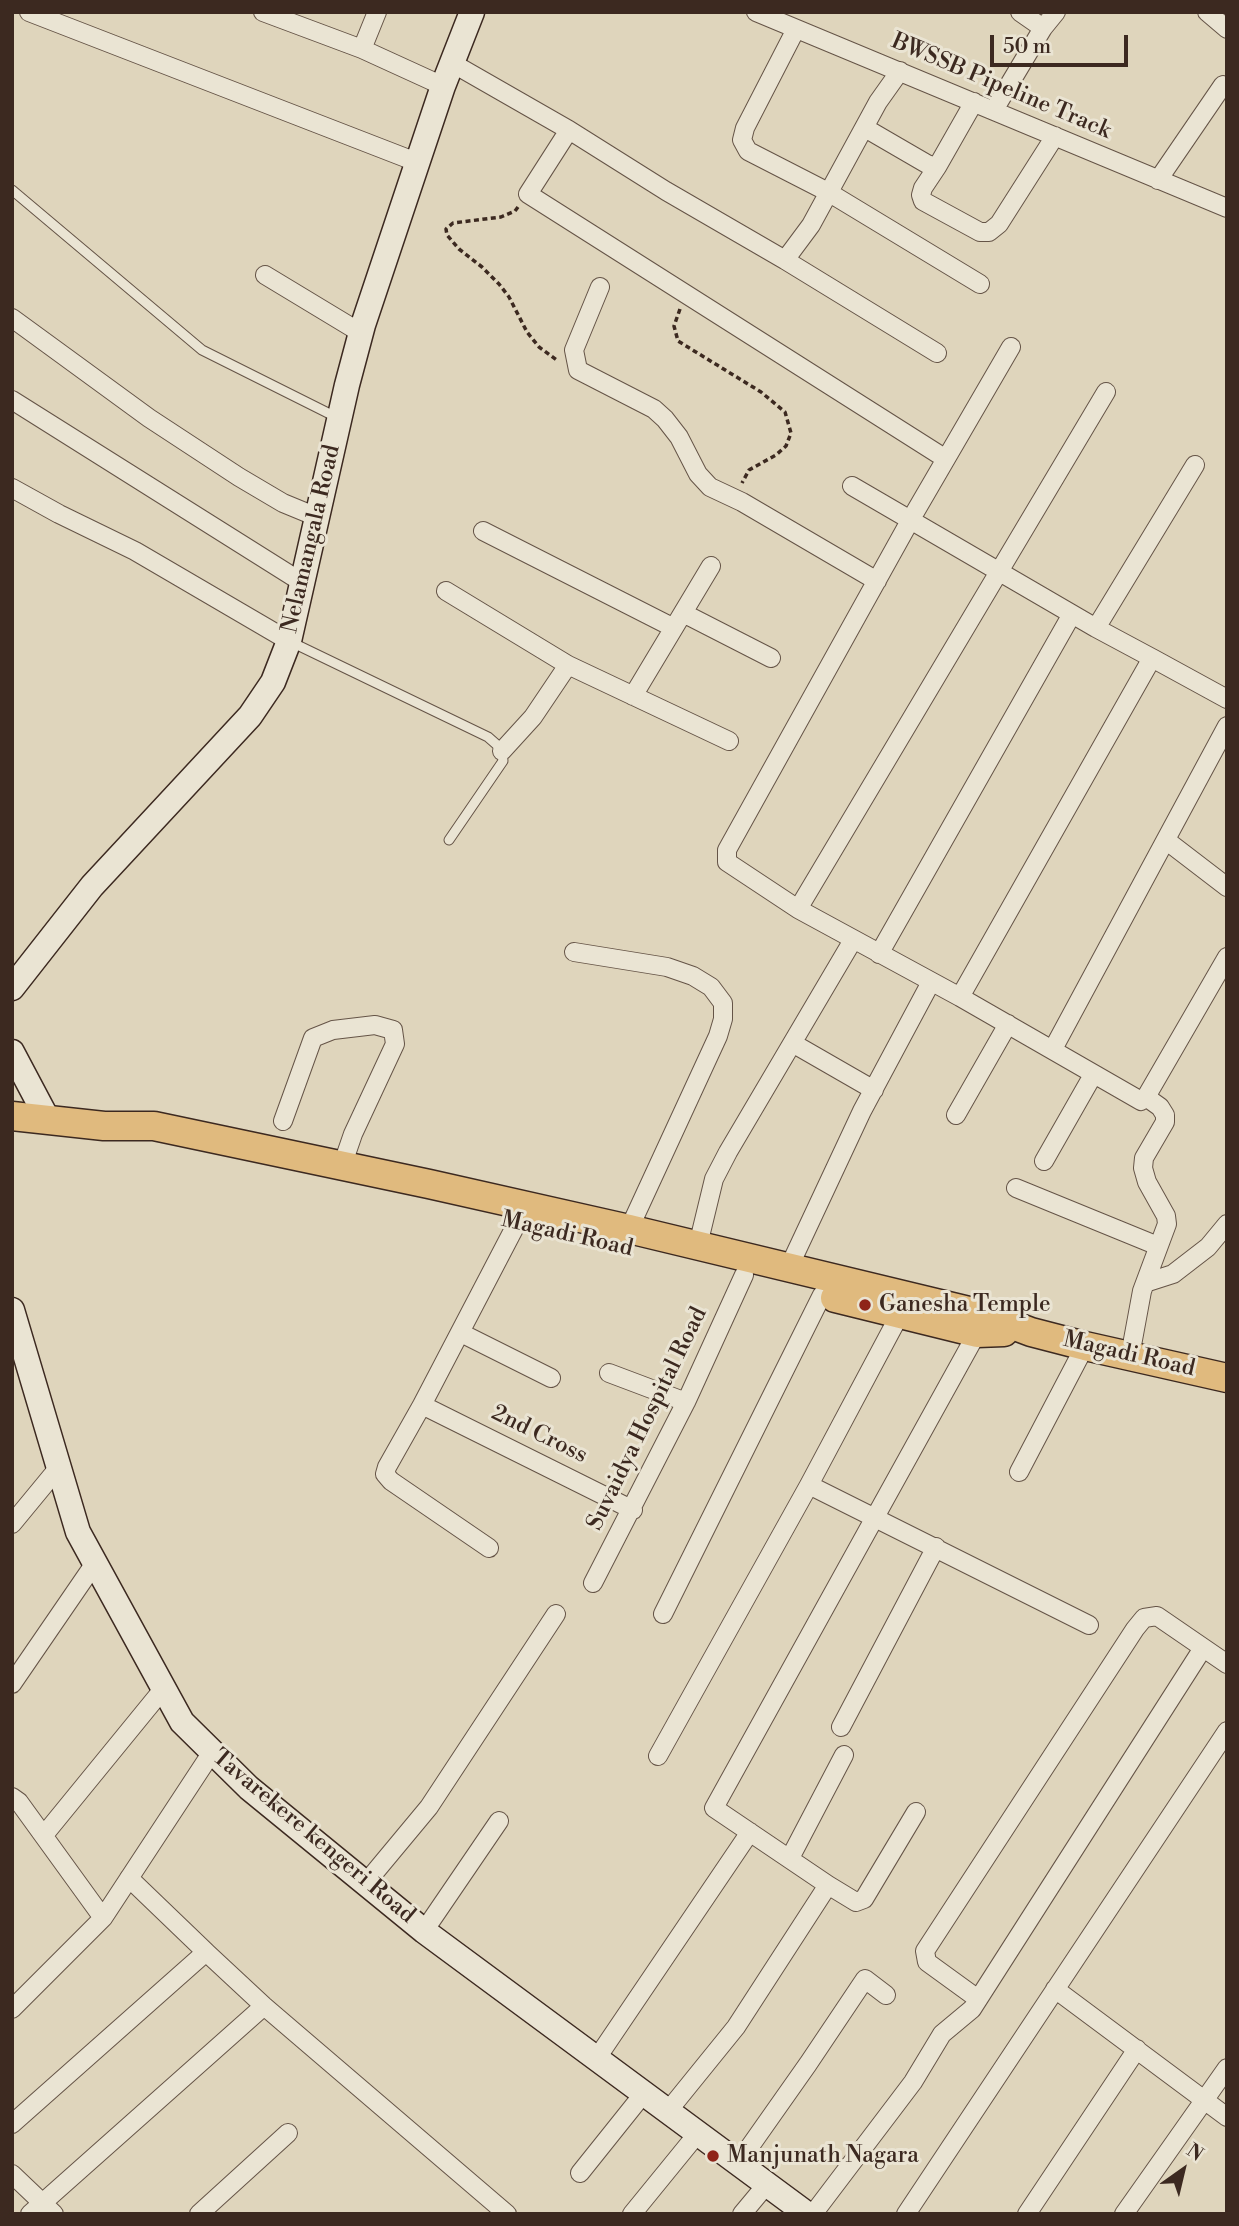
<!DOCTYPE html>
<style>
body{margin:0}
#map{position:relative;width:1239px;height:2226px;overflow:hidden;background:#dfd5bc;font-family:"Libre Bodoni",serif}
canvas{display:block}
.frame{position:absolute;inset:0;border:14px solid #3c2920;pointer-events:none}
.north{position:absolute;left:1148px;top:2135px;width:70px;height:70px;-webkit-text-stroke:5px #eae4d3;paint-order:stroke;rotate:34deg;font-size:19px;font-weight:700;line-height:28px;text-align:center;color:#3c2920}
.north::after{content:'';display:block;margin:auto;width:24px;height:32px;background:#3c2920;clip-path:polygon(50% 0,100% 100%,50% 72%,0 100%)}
.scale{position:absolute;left:990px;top:35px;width:138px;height:32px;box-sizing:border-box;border:4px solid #3c2920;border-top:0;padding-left:9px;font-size:21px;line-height:24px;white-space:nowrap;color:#3c2920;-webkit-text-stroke:5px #eae4d3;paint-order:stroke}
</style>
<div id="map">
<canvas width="1239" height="2226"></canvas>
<div class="frame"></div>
<div class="north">N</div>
<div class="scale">50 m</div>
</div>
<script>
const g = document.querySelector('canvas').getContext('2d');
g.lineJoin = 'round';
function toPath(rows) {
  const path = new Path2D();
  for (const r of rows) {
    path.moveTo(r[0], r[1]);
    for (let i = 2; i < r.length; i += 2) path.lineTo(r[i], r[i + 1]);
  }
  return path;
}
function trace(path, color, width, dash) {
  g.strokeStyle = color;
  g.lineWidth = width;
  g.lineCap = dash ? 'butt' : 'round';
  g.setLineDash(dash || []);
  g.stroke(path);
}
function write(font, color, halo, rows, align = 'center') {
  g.font = font + ' "Libre Bodoni",serif';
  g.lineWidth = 6;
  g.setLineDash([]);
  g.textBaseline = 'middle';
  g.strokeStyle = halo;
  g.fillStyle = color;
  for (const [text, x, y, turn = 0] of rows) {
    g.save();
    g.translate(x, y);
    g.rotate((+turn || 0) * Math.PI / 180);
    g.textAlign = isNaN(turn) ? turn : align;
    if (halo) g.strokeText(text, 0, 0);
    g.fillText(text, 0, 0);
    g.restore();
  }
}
const service = toPath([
 [12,190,202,350,338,418],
 [291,642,488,737,496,744,502,751,503,761,449,840]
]);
const minor = toPath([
 [29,12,419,163],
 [263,12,362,49,443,86],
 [756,12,1227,208],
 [1020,12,1043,28],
 [1207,12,1227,29],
 [796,29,745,128,742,140,748,151,828,192,980,284],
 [362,49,377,12],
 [452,63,569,130,666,191,785,260,811,225,878,102,900,71],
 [994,110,1043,28,1056,12],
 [865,128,927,164,937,167,974,102],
 [569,130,528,194,946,459],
 [937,167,923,188,921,195,923,201,980,232,989,232,999,224,1055,136],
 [1158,180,1223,85],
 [785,260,937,353],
 [265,275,361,333],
 [600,287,574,350,578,370,654,409,665,419,679,437,698,474,710,487,742,502,877,581],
 [12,318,149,418,239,477,283,503,317,517],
 [1011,347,911,519,727,850,727,862,798,909,960,997,1141,1101,1146,1097,1227,957],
 [12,400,303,583],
 [852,486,1096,628,1152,658,960,997],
 [12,488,59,514,135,551,289,641],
 [483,531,674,628],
 [446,591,568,665,729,741],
 [683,613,771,658],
 [1096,628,1195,465],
 [1152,658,1227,699],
 [633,696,711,566],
 [502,751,533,717,568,665],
 [1167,841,1227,887],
 [798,909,1106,392],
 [574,952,667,967,693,976,711,987,723,1003,723,1019,718,1036,629,1229],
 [879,954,1072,614],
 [794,1044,874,1090],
 [1053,1049,1227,726],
 [956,1115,1008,1024],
 [283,1121,313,1038,333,1030,375,1025,393,1030,395,1044,353,1134,342,1166],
 [1044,1161,1093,1075],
 [1016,1188,1158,1246],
 [698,1245,714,1179,728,1152,853,940],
 [789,1267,862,1111,931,982],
 [1145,1283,1173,1274,1208,1247,1227,1224],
 [461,1333,551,1378],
 [1130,1356,1142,1291,1167,1224,1166,1216,1147,1182,1143,1168,1144,1158,1165,1122,1165,1115,1160,1107,1146,1097],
 [609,1373,686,1402],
 [422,1405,633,1510],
 [1019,1472,1085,1346],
 [809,1485,1089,1625],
 [12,1524,59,1467],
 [489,1548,391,1481,385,1474,387,1467,422,1405,517,1223],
 [593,1583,686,1402,744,1275],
 [663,1614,822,1295],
 [12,1684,95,1563],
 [841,1727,936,1547],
 [658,1756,809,1485,899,1316],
 [12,1797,19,1802,103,1918],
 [44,1835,164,1688],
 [790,1858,844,1755],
 [365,1884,429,1807,556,1614],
 [828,1885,856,1902,864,1899,916,1812],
 [424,1931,499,1821],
 [206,1952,264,2006,507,2214],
 [1055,1989,1227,2117],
 [978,1999,927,1962,925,1951,1135,1629,1144,1618,1157,1616,1227,1664],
 [12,2009,103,1918,212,1752],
 [597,2058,750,1832],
 [668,2111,736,2027,828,1885,714,1808,977,1333],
 [12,2124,206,1952,129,1878],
 [739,2162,808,2064,865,1979,886,1995],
 [580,2173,644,2093],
 [12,2174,54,2214],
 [30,2214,264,2006],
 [199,2214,288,2133],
 [632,2214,698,2133],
 [742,2214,767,2184],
 [813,2214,913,2082,942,2034,972,2009,1203,1648],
 [906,2214,1227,1731],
 [1027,2214,1137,2049],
 [1124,2214,1227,2068]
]);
const secondary = toPath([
 [12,988,92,886,250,716,273,682,289,641,347,385,363,325,443,86,472,12],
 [12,1052,48,1120],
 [12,1310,78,1532,182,1722,249,1788,424,1931,807,2214]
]);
const primary = toPath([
 [12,1116,104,1126,154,1126,429,1184,629,1229,986,1315,1031,1332,1085,1346,1227,1378],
 [835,1298,977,1333,1004,1332]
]);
trace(service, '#655447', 11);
trace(minor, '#655447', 20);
trace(secondary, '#3c2920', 27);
trace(primary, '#3c2920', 31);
trace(toPath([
 [518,207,515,211,501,217,453,223,446,229,447,235,459,249,482,267,499,284,509,297,527,332,539,347,558,361],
 [680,309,674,326,678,341,761,392,785,412,791,433,786,446,776,455,749,470,742,483]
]), '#3c2920', 3.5, [5, 3.5]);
trace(service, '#eae4d3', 9);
trace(minor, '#eae4d3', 18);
trace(secondary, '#eae4d3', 24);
trace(primary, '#e0ba7e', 28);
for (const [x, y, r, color] of [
 [865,1305,7,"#8f2418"],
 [713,2156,7,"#8f2418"]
]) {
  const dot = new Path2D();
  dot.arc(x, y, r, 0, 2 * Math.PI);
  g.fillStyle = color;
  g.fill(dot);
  trace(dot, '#eae4d3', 2.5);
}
write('23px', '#3c2920', '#eae4d3', [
 ["BWSSB Pipeline Track",1001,87,23],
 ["Nelamangala Road",312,539,-77],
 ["Magadi Road",567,1235,13],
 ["Magadi Road",1129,1355,13],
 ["Suvaidya Hospital Road",648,1419,-64],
 ["2nd Cross",539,1435,26],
 ["Tavarekere kengeri Road",313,1837,40]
]);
write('23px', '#3c2920', '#eae4d3', [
 ["Ganesha Temple",879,1305],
 ["Manjunath Nagara",727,2156]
], 'left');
</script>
